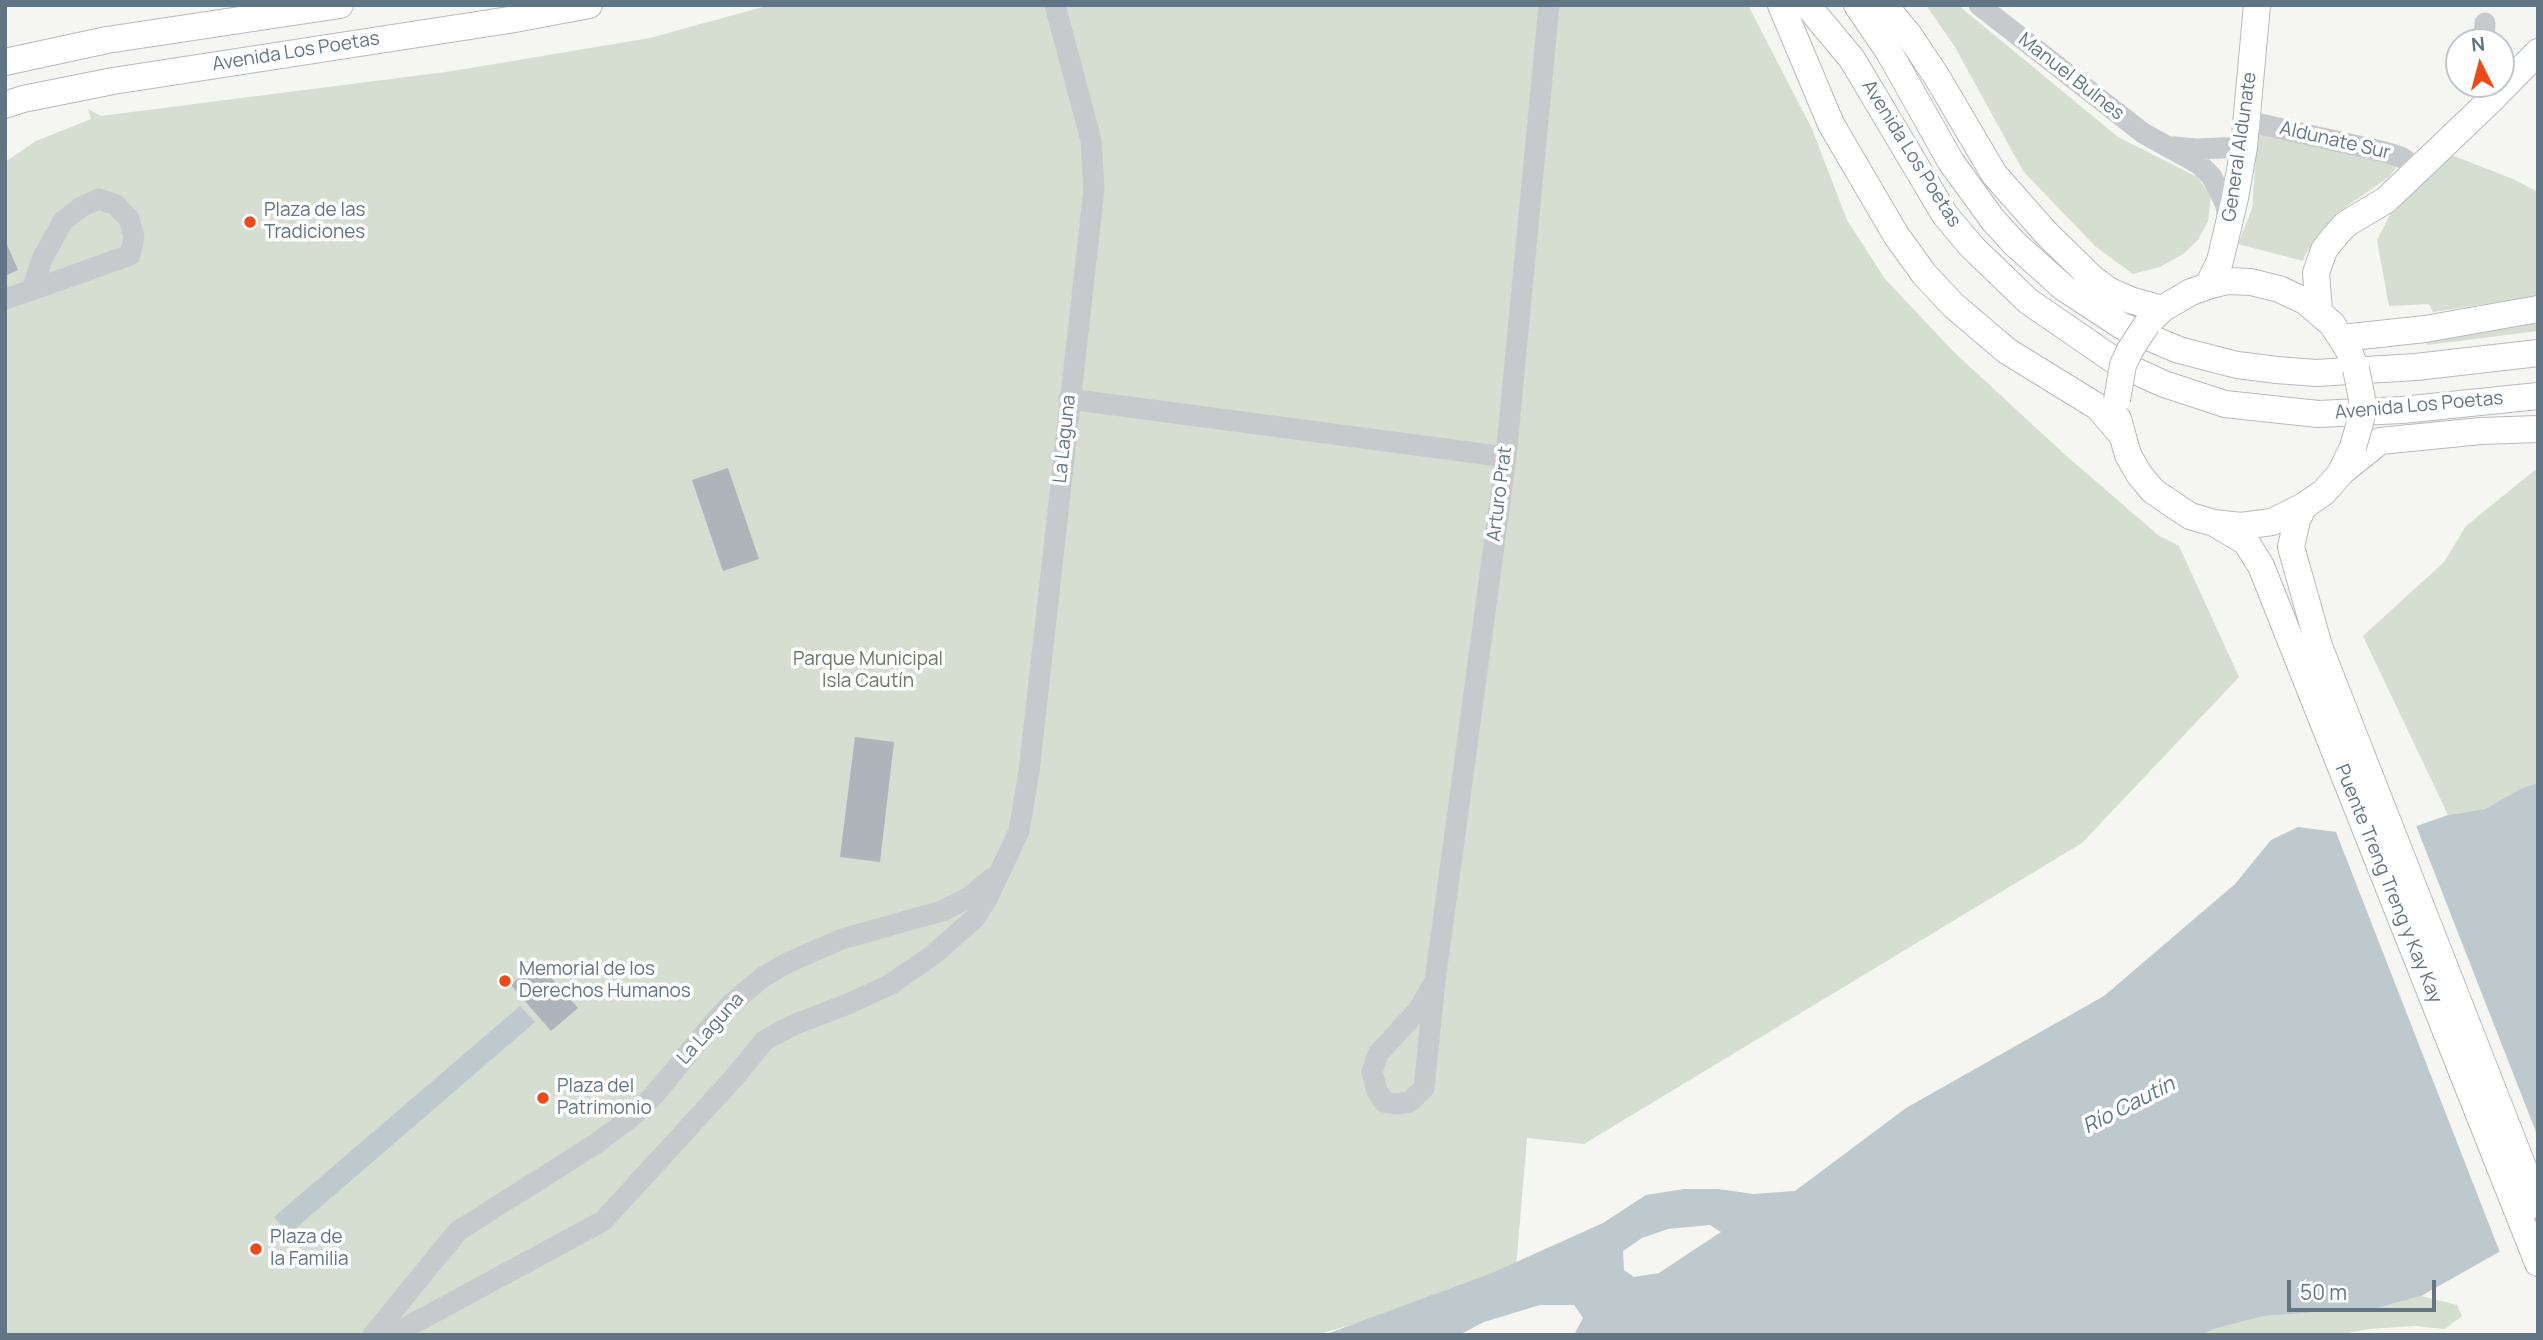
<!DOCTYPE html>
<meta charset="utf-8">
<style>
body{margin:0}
#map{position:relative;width:2543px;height:1340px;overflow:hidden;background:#f5f5f1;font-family:Manrope,sans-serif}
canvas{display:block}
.frame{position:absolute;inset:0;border:7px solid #627584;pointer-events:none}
.north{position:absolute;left:2445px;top:28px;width:70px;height:70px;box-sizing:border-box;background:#fff;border:2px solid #c0c8ce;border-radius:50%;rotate:354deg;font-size:19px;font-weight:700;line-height:28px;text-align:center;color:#627584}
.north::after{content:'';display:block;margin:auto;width:24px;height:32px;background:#ee4918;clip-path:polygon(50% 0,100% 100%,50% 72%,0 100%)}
.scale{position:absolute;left:2287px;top:1280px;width:149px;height:32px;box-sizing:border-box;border:4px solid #627584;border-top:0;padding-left:9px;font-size:21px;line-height:24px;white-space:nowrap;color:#627584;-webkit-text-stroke:5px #fff;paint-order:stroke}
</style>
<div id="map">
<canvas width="2543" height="1340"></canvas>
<div class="frame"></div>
<div class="north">N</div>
<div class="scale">50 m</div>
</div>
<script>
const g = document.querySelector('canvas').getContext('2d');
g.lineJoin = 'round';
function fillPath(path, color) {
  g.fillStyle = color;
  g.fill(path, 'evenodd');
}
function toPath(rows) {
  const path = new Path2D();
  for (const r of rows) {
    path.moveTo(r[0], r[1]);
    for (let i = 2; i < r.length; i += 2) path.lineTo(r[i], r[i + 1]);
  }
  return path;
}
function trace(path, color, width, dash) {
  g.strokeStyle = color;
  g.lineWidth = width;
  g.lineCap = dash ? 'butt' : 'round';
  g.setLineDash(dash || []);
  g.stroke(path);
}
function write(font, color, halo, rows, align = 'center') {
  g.font = font + ' Manrope,sans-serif';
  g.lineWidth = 7;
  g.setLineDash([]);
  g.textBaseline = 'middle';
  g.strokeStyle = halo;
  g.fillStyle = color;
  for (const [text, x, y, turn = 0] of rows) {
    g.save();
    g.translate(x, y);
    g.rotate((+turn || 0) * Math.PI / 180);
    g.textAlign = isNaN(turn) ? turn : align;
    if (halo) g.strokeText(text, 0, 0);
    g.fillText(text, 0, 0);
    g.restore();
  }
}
fillPath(toPath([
 [770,5,1748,5,1812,129,1847,220,1885,279,1954,352,2062,452,2158,535,2179,546,2239,677,2082,843,1584,1144,1527,1138,1515,1279,1315,1335,5,1335,5,162,36,141,91,119,88,109,101,116,453,71,650,38],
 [1926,5,1958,5,2118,137,2197,177,2211,196,2208,221,2198,240,2183,254,2160,267,2133,274,2096,247,2023,171,1955,47],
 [2258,131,2394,160,2396,167,2390,176,2336,214,2305,255,2303,261,2238,244,2252,209],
 [2436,149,2513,179,2538,192,2538,296,2433,312,2429,304,2389,306,2377,240,2390,215,2395,200],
 [2538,317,2538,331,2427,345,2426,336],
 [2535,470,2538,471,2538,783,2522,788,2485,809,2448,815,2363,636,2444,562,2466,526],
 [2421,1296,2457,1305,2462,1316,2445,1329,2415,1326,2368,1329,2338,1335,2199,1335,2214,1329,2264,1316,2377,1308]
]), '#d6ddd1');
fillPath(toPath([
 [2538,783,2538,1230,2421,1296,2377,1308,2264,1316,2214,1329,2199,1335,1574,1335,1583,1318,1574,1305,1540,1305,1484,1322,1459,1335,1324,1335,1492,1273,1603,1223,1646,1195,1684,1189,1718,1189,1753,1194,1795,1191,1906,1108,2104,996,2235,884,2271,840,2298,827,2359,835,2414,827,2448,815,2485,809,2522,788],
 [1710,1225,1721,1232,1659,1273,1634,1277,1624,1270,1623,1251,1642,1238,1668,1229],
 [520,1006,535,1022,289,1234,274,1217]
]), '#bec9ce');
fillPath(toPath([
 [2415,823,2538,1137,2538,1234,2501,1255,2334,827,2359,832]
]), '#f5f5f1');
fillPath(toPath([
 [5,240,18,270,5,276],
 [728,468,759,559,723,571,692,480],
 [855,737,894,742,880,862,840,857],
 [537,962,578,1008,551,1031,511,985]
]), '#adb5ba');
const major = toPath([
 [1781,5,1831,124,1896,235,1924,274,1953,305,2007,351,2098,407,2121,434],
 [1807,5,1852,59,1945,215,1972,247,2028,301,2118,363,2164,384,2225,404,2318,414,2402,410,2538,396],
 [1857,5,1889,52,1951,162,1993,220,2015,244,2064,288,2122,326,2179,350,2237,365,2277,370,2316,373,2416,367,2538,353],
 [1884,5,1909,35,1937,77,1994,174,2046,233,2091,277,2108,290,2130,300,2162,309],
 [5,62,107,40,340,5],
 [5,105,23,99,113,81,509,20,589,5],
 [2208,286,2220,261,2235,198,2244,147,2257,5],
 [2319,311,2316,273,2324,250,2334,237,2346,224,2386,200,2493,98,2538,52],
 [2150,321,2162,309,2191,292,2208,286,2227,281,2251,282,2279,289,2305,301,2332,324,2348,349,2356,369],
 [2342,338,2425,329,2538,309],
 [2118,419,2128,455,2139,474,2153,491,2190,516,2214,523,2241,526,2272,522,2304,506,2324,492,2340,474,2353,447],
 [2344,470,2380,441,2481,431,2538,429],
 [2304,506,2297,520,2291,547,2319,646,2538,1205],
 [2214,523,2246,542,2261,566,2538,1263]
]);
trace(major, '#b7bbbe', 28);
trace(toPath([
 [1979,5,2143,133,2199,164,2211,176,2220,192,2226,206,2228,224],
 [2484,42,2485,23],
 [2247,121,2385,152,2401,157,2419,170],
 [2174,147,2197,149,2244,147],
 [5,299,32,290,130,255,134,237,129,219,116,205,99,199,81,207,63,221,42,259,32,290],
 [1069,399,1506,457],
 [1435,981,1419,1009,1378,1054,1372,1072,1377,1091,1384,1102,1395,1104,1410,1102,1424,1088,1435,981,1506,457,1549,5],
 [373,1335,458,1231,597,1143,635,1114,654,1095,715,1021,732,1003,763,977,787,963,842,939,942,911,970,897,992,878],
 [392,1335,603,1221,732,1080,764,1041,793,1025,848,1004,891,984,933,955,974,919,987,899,1019,831,1029,772,1094,189,1091,140,1055,5]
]), '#c7cacd', 21);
trace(major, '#fff', 26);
const majorBridge = toPath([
 [2117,400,2123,365,2130,350,2147,324],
 [2353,447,2361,419,2362,399,2356,369]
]);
trace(majorBridge, '#b7bbbe', 28, []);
trace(majorBridge, '#fff', 26);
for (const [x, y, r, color] of [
 [250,222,7,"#ee4918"],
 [505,981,7,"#ee4918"],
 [543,1098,7,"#ee4918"],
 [256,1249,7,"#ee4918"]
]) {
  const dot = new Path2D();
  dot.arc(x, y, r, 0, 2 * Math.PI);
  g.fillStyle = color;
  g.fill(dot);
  trace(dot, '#fff', 2.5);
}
write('19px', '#627584', '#fff', [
 ["Avenida Los Poetas",296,52,-9],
 ["Manuel Bulnes",2071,77,38],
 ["Aldunate Sur",2335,141,13],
 ["General Aldunate",2240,147,-82],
 ["Avenida Los Poetas",1911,154,58],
 ["Avenida Los Poetas",2419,406,-5],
 ["La Laguna",1065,439,-84],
 ["Arturo Prat",1500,494,-83],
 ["Puente Treng Treng y Kay Kay",2388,884,68],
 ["La Laguna",711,1029,-48]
]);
write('19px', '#627584', '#fff', [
 ["Plaza de las",264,211],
 ["Tradiciones",264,233],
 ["Memorial de los",519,970],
 ["Derechos Humanos",519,992],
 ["Plaza del",557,1087],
 ["Patrimonio",557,1109],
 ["Plaza de",270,1238],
 ["la Familia",270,1260]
], 'left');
write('19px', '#667b61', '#fff', [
 ["Parque Municipal",868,660],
 ["Isla Cautín",868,682]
]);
write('italic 21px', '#5d7781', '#fff', [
 ["Río Cautín",2129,1106,-27]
]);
</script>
